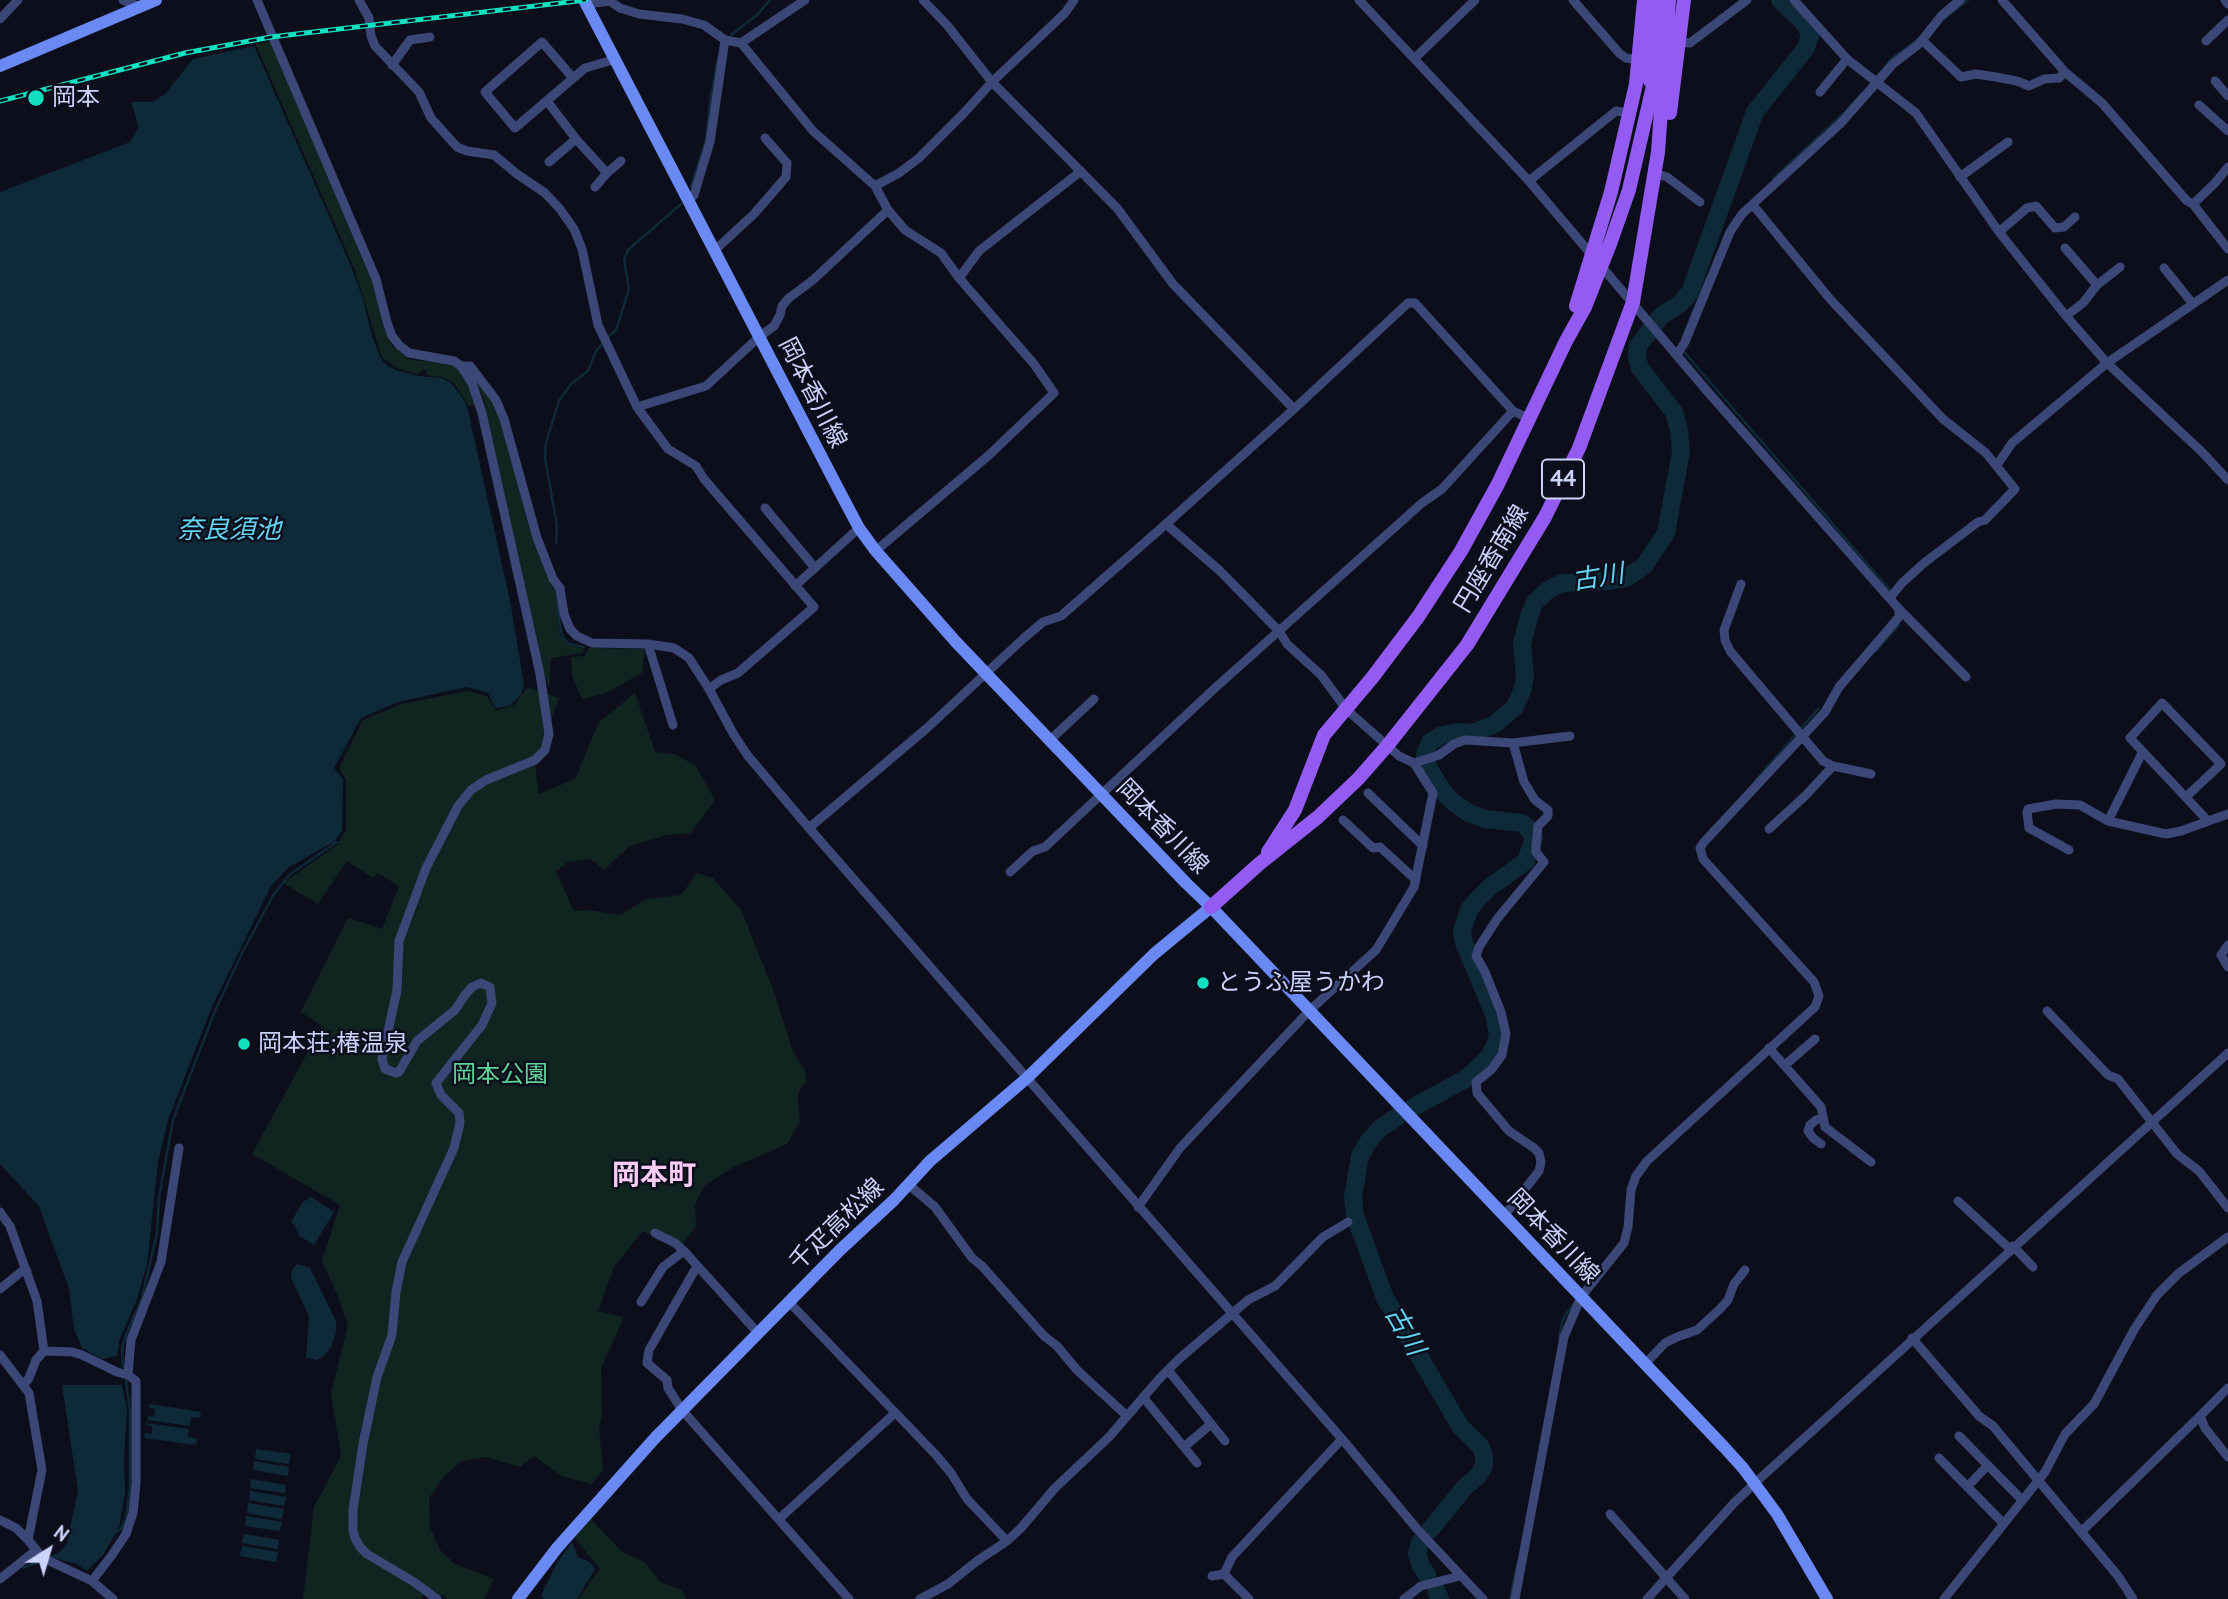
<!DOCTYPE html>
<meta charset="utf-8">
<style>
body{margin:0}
#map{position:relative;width:2228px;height:1599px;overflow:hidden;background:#0d0e1b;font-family:"PT Sans",sans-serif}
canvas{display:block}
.north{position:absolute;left:14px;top:1515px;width:70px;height:70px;-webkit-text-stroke:5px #0d0e1b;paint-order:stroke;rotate:37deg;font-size:19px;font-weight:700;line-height:28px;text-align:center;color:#cbd2fb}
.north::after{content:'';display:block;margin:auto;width:24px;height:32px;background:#cbd2fb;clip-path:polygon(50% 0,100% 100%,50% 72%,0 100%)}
</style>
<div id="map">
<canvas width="2228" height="1599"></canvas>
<div class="north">N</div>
</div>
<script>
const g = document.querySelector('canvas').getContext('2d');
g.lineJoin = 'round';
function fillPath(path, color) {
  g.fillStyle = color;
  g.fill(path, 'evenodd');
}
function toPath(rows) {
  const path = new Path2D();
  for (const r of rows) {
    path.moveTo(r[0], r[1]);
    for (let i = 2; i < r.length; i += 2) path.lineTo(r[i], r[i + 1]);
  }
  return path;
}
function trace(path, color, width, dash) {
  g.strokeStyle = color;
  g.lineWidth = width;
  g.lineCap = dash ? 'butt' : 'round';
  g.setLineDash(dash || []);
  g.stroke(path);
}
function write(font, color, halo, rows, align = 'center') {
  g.font = font + ' "PT Sans","Noto Sans JP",sans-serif';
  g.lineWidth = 5;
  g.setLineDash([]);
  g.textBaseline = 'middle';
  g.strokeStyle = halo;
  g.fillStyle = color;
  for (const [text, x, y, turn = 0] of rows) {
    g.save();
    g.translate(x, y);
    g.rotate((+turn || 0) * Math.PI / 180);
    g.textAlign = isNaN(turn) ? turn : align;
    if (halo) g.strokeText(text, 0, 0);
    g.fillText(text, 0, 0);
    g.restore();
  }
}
fillPath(toPath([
 [270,41,366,268,375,282,381,320,391,345,410,360,451,363,459,369,466,380,475,405,469,406,454,383,442,377,426,375,427,372,424,369,418,374,396,368,382,357,354,268,256,45],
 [469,370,496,406,531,535,545,573,555,591,559,633,567,645,584,649,582,653,551,658,549,689,539,652,483,397],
 [589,648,645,649,642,673,606,693,582,699,572,676,571,657,584,656],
 [528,687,559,698,535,765,539,794,575,779,599,722,635,693,655,752,674,754,695,765,715,800,691,833,666,835,630,846,604,870,591,859,568,862,556,871,574,911,588,910,620,915,646,899,681,895,697,873,713,878,741,910,773,989,793,1052,805,1070,806,1081,799,1091,798,1103,800,1122,787,1144,732,1168,704,1186,695,1205,696,1227,679,1248,643,1231,614,1267,598,1311,624,1317,601,1368,602,1415,599,1429,603,1470,592,1484,561,1476,534,1456,520,1467,486,1457,462,1461,445,1475,429,1498,430,1527,440,1550,455,1564,494,1579,484,1599,447,1599,444,1595,423,1595,421,1599,303,1599,314,1507,341,1456,331,1393,348,1325,337,1294,322,1261,340,1205,252,1154,322,1026,301,1012,348,918,382,929,399,886,378,873,373,878,347,861,318,904,283,883,337,845,346,830,346,780,339,768,363,720,401,704,468,691,487,696,496,711,514,705],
 [590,1518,622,1552,645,1562,660,1582,681,1590,687,1599,578,1599,600,1569,575,1538]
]), '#10251f');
fillPath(toPath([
 [254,46,350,264,363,299,372,336,381,359,388,366,396,370,419,376,442,378,452,384,460,394,467,406,510,601,524,684,521,695,509,706,495,708,488,693,467,687,398,702,361,718,334,768,343,779,342,831,333,842,289,867,271,886,211,1009,168,1120,158,1162,147,1264,137,1299,119,1341,117,1356,102,1359,82,1348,74,1329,69,1289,39,1206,0,1164,0,192,130,142,139,127,131,102,152,102,165,94,193,59],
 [310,1196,334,1212,314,1245,298,1235,295,1225,291,1222,304,1200,307,1201],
 [297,1264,310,1268,336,1321,336,1332,331,1347,325,1355,317,1360,306,1358,309,1316,291,1278,292,1269],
 [62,1385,122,1385,127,1410,124,1457,125,1493,119,1527,103,1555,87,1571,77,1564,49,1557,61,1551,67,1543,78,1491],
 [149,1404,201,1412,200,1418,191,1417,190,1426,147,1420,148,1416,154,1417,155,1409,149,1408],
 [146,1423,189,1429,188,1437,197,1439,196,1445,144,1438,145,1433,152,1434,152,1426,146,1425],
 [256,1449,291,1454,289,1464,255,1459],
 [254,1461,289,1467,288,1476,253,1470],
 [251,1479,286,1485,285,1493,250,1488],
 [250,1491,286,1497,284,1506,249,1500],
 [248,1503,284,1509,282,1519,247,1513],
 [246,1516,282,1522,280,1531,245,1526],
 [244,1534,279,1540,278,1549,242,1543],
 [572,1542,578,1557,590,1562,595,1569,577,1599,544,1599,541,1595,556,1565],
 [242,1546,278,1552,276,1562,240,1556]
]), '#0e2a39');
trace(toPath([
 [1944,19,1968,0],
 [731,35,757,15,770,0],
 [1877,76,1891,59,1918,39],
 [1774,178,1844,113,1862,93],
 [691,187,706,140,710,103,718,58],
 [1683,336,1707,278],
 [608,337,616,330,629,289,624,260,628,250,681,204],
 [1685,353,1890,590],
 [556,543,557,526,545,458,546,443,559,401,571,384,588,371,596,351,604,342],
 [555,589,561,633,564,639,568,644,584,647],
 [1876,651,1899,625],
 [1802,727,1819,708],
 [1754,782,1796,734],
 [1559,1338,1563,1319,1574,1303],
 [123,1367,122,1348,126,1335,142,1298,157,1233,159,1197,173,1120,215,1011,243,951,274,894,289,875,337,842,333,842],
 [114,1533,121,1529,126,1518,130,1488,130,1410,126,1380],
 [23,1568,40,1561],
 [1510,1599,1518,1561]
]), '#0e2a39', 2.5);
trace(toPath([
 [1412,1108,1467,1078,1488,1058,1495,1046,1498,1034,1494,1014,1464,943,1462,931,1469,910,1475,902,1490,887,1526,861,1534,838,1528,828,1522,823,1485,819,1469,813,1454,803,1444,793,1429,769,1425,755,1430,742,1442,735,1459,732,1473,733,1495,724,1515,707,1523,688,1525,675,1522,644,1529,616,1535,602,1548,590,1562,583,1610,581,1626,578,1644,566,1666,533,1681,452,1679,430,1674,412,1640,368,1637,358,1638,346,1661,316,1681,303,1690,292,1755,112,1806,48,1810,36,1805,24,1780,0],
 [1397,1117,1379,1129,1368,1142,1360,1156,1353,1197,1355,1216,1385,1298,1460,1426,1481,1447,1484,1456,1484,1466,1478,1476,1464,1488,1430,1530],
 [1420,1542,1417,1554,1421,1566,1427,1575],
 [1436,1590,1440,1599]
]), '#0e2a39', 18);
trace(toPath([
 [123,0,140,7],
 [257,0,376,279,387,322,392,336,399,345,409,353,454,361,461,366,472,383,482,413,540,674,549,734,545,750,535,760,486,780,471,790,458,806,426,868,399,941,397,990,382,1059,385,1069,396,1073,399,1072,417,1041,455,1010,465,995,472,987,481,983,490,987,492,1003,482,1025,436,1083,441,1095,459,1113,460,1123,454,1148,402,1262,396,1292,392,1335,377,1377,363,1444,353,1510,353,1531,355,1538,360,1547,367,1554,414,1582,437,1599],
 [359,0,369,18,371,36,375,46,419,92,431,118,457,147,467,151,494,155,517,174,545,193,560,209,574,229,582,249,598,325,637,407,668,449,696,466,704,479,814,607,738,673,721,680,709,689],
 [923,0,947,25,992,82,1117,208,1173,284,1294,409],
 [1359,0,1529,181,1707,391,1899,609,1899,617,1839,687,1825,712,1704,842,1700,848,1703,859,1814,982,1819,996,1815,1007,1647,1161,1636,1176,1631,1190,1628,1227,1624,1243,1581,1297,1564,1337,1515,1599],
 [1573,0,1620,54,1626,58,1638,60],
 [1794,0,1847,59,1916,113,1999,232,2066,316,2107,363,2203,453,2228,480],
 [2002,0,2065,72,2102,103,2187,201,2193,204,2228,249],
 [2225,0,2228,4],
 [587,4,610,1,620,8,639,14,682,19,704,25,725,40,741,43,805,0],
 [0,19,18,0],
 [1922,40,1961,77,1976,74,1996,77,2017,81,2029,86,2044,79,2059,78,2065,72],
 [2206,41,2228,20],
 [1680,42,1690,43,1747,0],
 [741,43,813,131,875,186,888,210,905,230,941,253,959,278,1034,364,1054,393,988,456,879,548,874,550],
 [1415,58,1475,0],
 [392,65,410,40,430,37],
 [573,78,542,42,485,92,515,128,585,68,616,59],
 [2215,81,2228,96],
 [1820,92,1847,59],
 [547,101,576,139,607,173],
 [2199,105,2228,131],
 [549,162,576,139],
 [1654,173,1667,177,1700,202],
 [1960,177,2008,142],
 [1529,181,1616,111,1629,113],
 [875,186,899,173,919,158,963,114,992,82,1065,13,1074,0],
 [595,187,607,173,621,161],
 [689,200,694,195,710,142,725,40],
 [2193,204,2215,183,2228,167],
 [1753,205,1830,299,1943,419,1986,453,2015,489,1985,520,1978,522,1924,563,1902,583,1890,598],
 [1999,232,2027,208,2036,206,2055,228,2064,227,2075,217],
 [2065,248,2097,285],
 [715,250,754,214,786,177,787,163,765,138],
 [2164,268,2193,304],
 [959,278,979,251,1081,171],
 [2066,316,2083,303,2097,285,2120,267],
 [1677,355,1685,342,1730,232,1742,214,1840,124,1893,64,1919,44,1942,15,1960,0],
 [461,366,470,366,496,400,504,419,537,538,553,579,560,588,564,614,570,629,577,636,592,643,648,644,674,648,689,658,709,689,734,735,748,756,809,828,1342,1439,1417,1529,1483,1599],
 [637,407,706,386,759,337,774,326,780,315,782,306,789,298,813,280,888,210],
 [1997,465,2012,443,2107,363,2228,280],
 [765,508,815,568],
 [1166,524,1220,571,1279,631,1287,644,1321,675,1347,710,1399,756,1414,763,1439,755,1454,744,1465,740,1513,743,1570,736],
 [1741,584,1724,630,1725,640,1730,651,1823,761,1833,766,1871,774],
 [795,586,859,528],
 [1899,609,1966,677],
 [648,644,673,725],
 [1050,740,1094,699],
 [1368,793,1423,846],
 [2186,797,2221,764,2162,703,2130,738,2208,821],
 [1343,820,1373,848,1380,847,1416,880],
 [2108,821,2142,753],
 [809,828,927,728,1024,638,1043,622,1061,616,1166,524,1294,409,1408,303,1415,303,1513,411,1530,419],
 [1769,829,1805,796,1833,766],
 [2069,850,2029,828,2027,812,2028,809,2056,804,2080,805,2108,821,2166,834,2181,831,2228,814],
 [1010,872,1033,851,1045,847,1215,688,1422,503,1442,489,1513,411],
 [2228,945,2221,955,2228,967],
 [2047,1011,2108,1075,2118,1079,2177,1154,2199,1171,2228,1208],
 [1769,1048,1821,1107,1825,1127,1871,1162],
 [1785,1065,1815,1039],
 [1821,1144,1813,1138,1808,1131,1810,1125,1816,1120,1823,1118],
 [909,1185,935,1207,972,1258,982,1266,1044,1336,1057,1346,1077,1370,1127,1416],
 [1958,1201,2010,1249],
 [1138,1207,1180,1148,1309,1011,1376,950,1414,887,1433,793,1414,763],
 [0,1212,10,1226,37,1301,44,1351],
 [1504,1216,1539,1171,1541,1162,1539,1153,1534,1148,1509,1131,1477,1093,1476,1082,1491,1070,1502,1055,1506,1034,1501,1012,1485,972,1476,956,1479,947,1497,919,1544,862,1536,852,1536,845,1538,826,1548,816,1548,810,1535,800,1524,782,1513,743],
 [655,1233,675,1243,684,1251,758,1333],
 [2013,1246,2033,1267],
 [697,1266,649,1350,647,1363,667,1380,668,1388,682,1410,849,1599],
 [0,1289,21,1272,27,1271],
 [641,1302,663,1267,684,1251],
 [789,1302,936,1455,951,1473,967,1499,1007,1541],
 [1912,1338,1979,1416,1993,1426,2118,1576,2133,1599],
 [0,1355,29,1393,42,1470,28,1540],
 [1645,1364,1665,1343,1677,1337,1697,1330,1720,1309,1728,1300,1734,1284,1745,1270],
 [1168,1370,1225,1441],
 [128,1375,131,1340,161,1262,179,1148],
 [24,1384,29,1378,36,1360,44,1351,72,1352,82,1355,117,1372,128,1375,136,1381,136,1484,133,1513,126,1534,112,1555,92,1581,113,1599],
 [2228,1388,2200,1416,2205,1428,2228,1457],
 [1143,1397,1197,1463],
 [1959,1436,2022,1500],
 [1184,1447,1211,1424],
 [1939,1458,2003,1523],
 [1967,1487,1988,1465],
 [1610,1514,1685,1599],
 [779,1519,895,1413],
 [0,1520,16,1528,28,1540,43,1558,92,1581],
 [2081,1532,2200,1416],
 [1224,1574,1232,1557,1342,1439],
 [1212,1576,1224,1574,1249,1599],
 [0,1579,35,1551],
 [920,1599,948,1584,977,1561,1007,1541,1021,1528,1055,1488,1109,1437,1160,1378,1180,1358,1248,1300,1275,1286,1323,1237,1348,1222],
 [1404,1599,1421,1586,1460,1576],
 [1647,1599,1734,1503,1755,1483,2228,1053],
 [1944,1599,2045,1472,2065,1434,2094,1404,2135,1328,2157,1295,2179,1273,2228,1237]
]), '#3b4877', 9);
trace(toPath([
 [584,0,842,496,859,528,875,550,956,642,1186,883,1211,907,1724,1447,1743,1468,1777,1514,1827,1599],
 [0,66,156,0],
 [518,1599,557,1548,655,1438,840,1250,894,1200,930,1161,1027,1078,1154,954,1211,907]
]), '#6a89f3', 12);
trace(toPath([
 [1650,81,1657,0],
 [1670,113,1684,0],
 [1576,306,1611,192,1636,84,1644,0],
 [1268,852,1295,810,1324,735,1372,678,1418,617,1461,551,1498,484,1566,341,1585,307,1610,244,1629,190,1656,73],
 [1211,907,1259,864,1318,817,1358,779,1387,746,1467,645,1545,517,1579,448,1633,302,1658,152,1669,0]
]), '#935bf2', 14);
const rail = toPath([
 [0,101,185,53,271,37,586,0]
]);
trace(rail, '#11e1c0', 5);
trace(rail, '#0d0e1b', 2.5, [8]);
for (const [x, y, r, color] of [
 [36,98,9,"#11e1c0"],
 [1203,983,7,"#11e1c0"],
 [244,1044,7,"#11e1c0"]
]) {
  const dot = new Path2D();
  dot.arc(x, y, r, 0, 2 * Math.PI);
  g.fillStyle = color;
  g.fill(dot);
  trace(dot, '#0d0e1b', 2.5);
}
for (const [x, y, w] of [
 [1563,479,42]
]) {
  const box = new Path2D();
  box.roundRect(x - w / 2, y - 19.5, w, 39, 5);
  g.fillStyle = '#0d0e1b';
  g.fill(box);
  trace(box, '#cbd2fb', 2);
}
write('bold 23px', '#cbd2fb', null, [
 ["44",1563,479]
]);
write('24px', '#cbd2fb', '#0d0e1b', [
 ["岡本",52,98],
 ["とうふ屋うかわ",1217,983],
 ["岡本荘;椿温泉",258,1044]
], 'left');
write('24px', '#cbd2fb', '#0d0e1b', [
 ["岡本香川線",812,393,63],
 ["円座香南線",1492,559,-59],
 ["岡本香川線",1162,827,46],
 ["千疋高松線",837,1225,-44],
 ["岡本香川線",1553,1237,46]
]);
write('24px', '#5ed498', '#0d0e1b', [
 ["岡本公園",500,1075]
]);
write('italic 26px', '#61d5f3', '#0d0e1b', [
 ["奈良須池",229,531],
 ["古川",1598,578,-9],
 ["古川",1404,1331,60]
]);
write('bold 28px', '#fbcdf6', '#0d0e1b', [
 ["岡本町",654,1176]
]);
</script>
